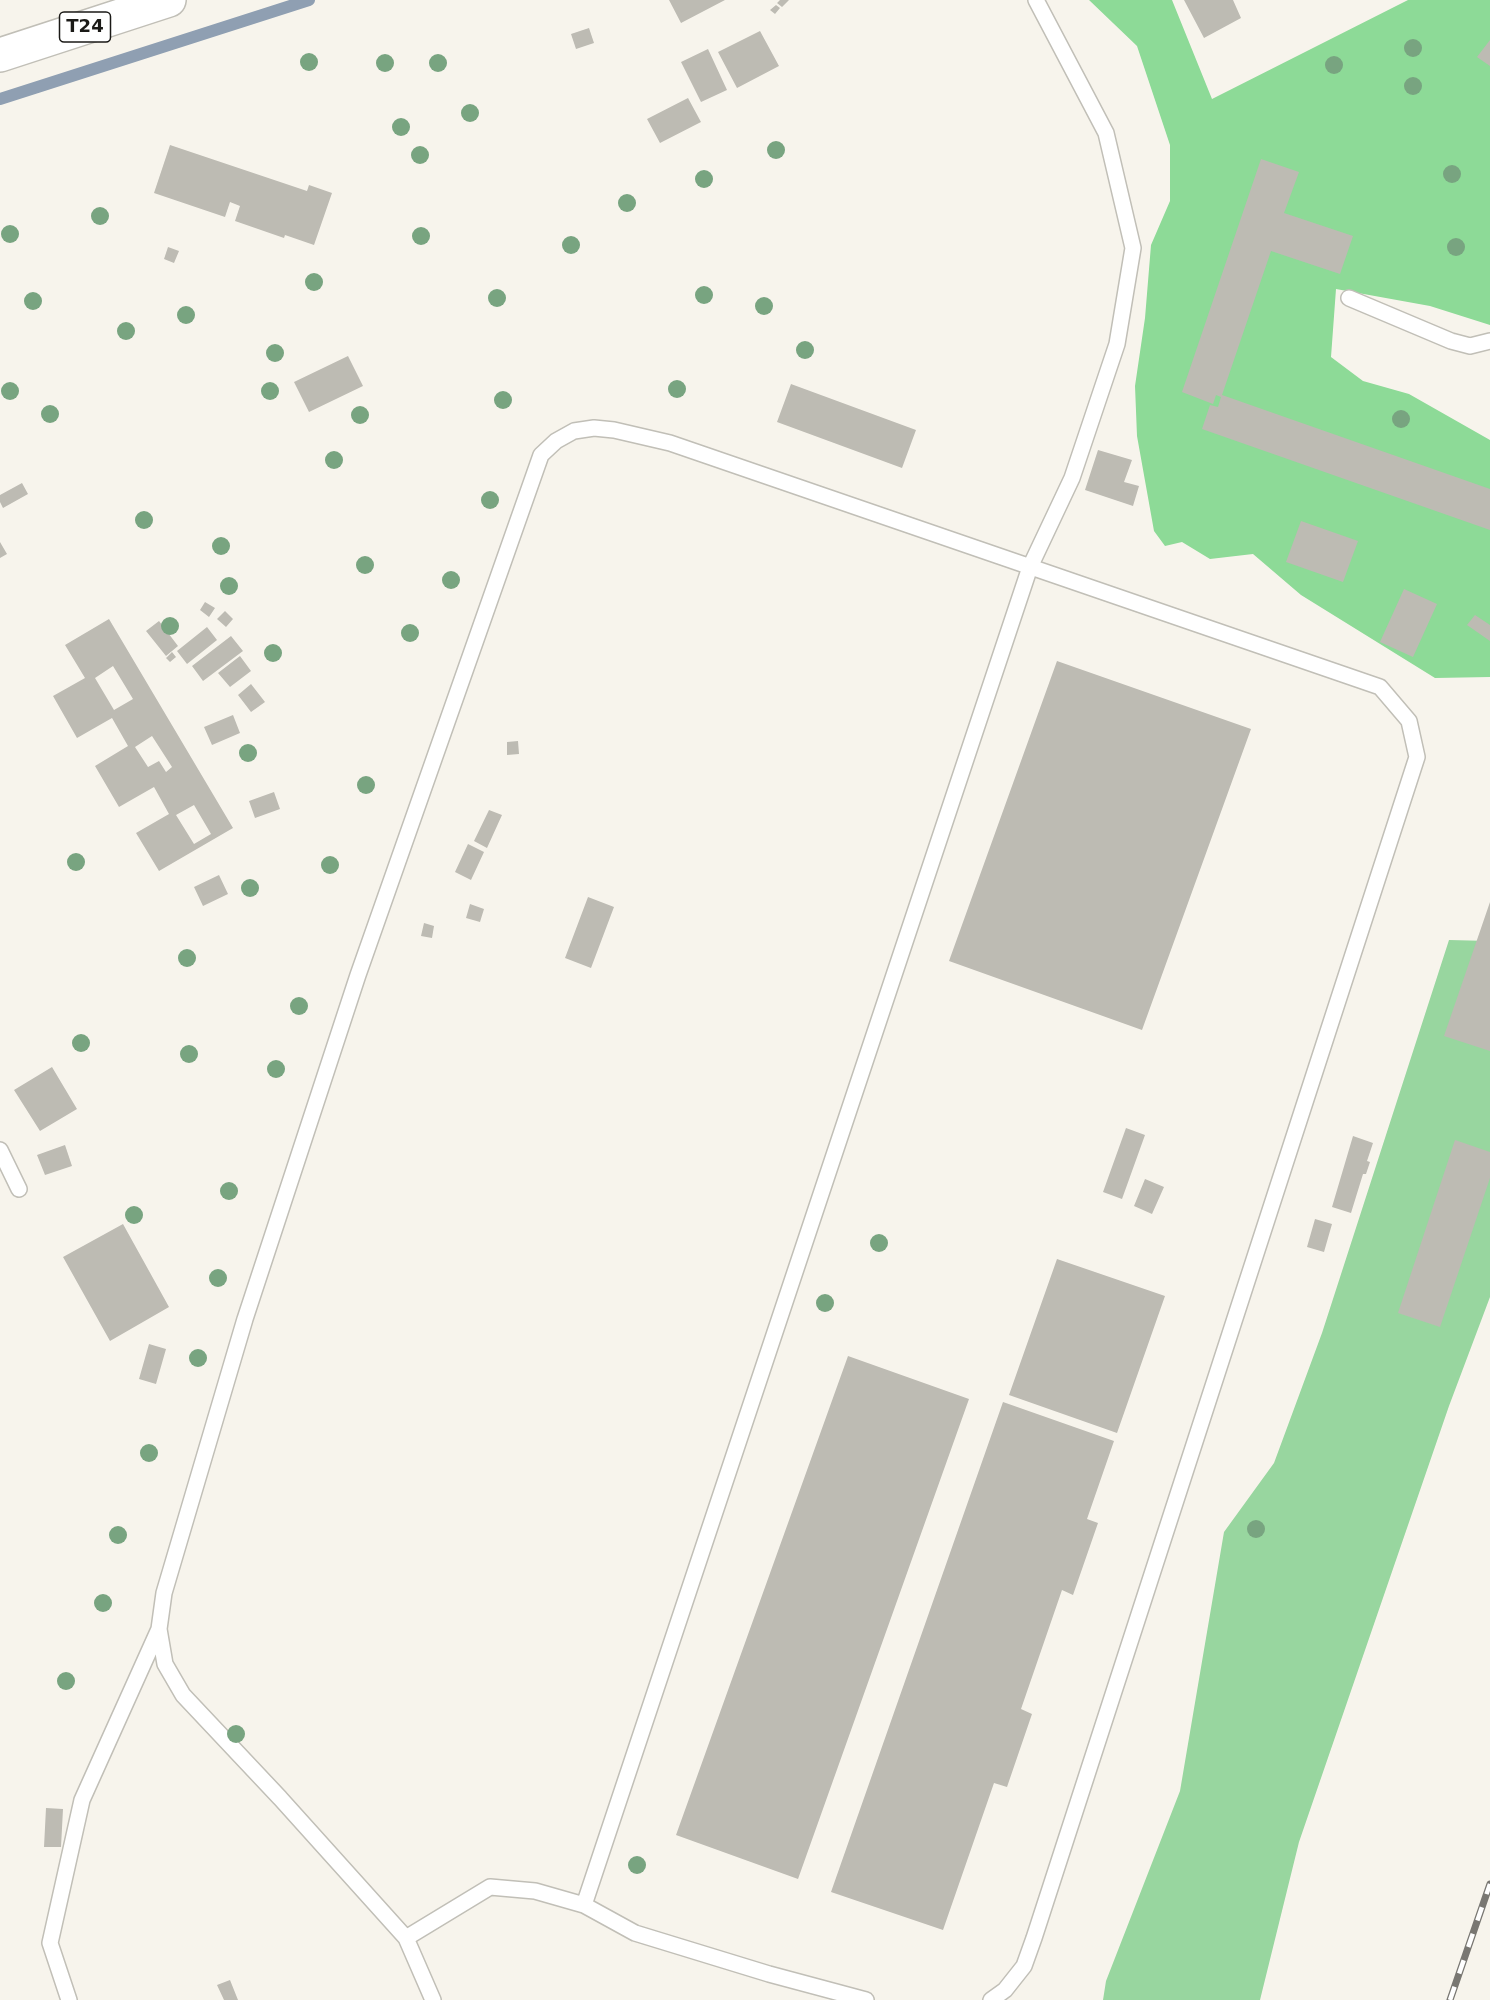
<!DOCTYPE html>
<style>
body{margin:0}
canvas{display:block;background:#f7f4ec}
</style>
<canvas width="1490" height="2000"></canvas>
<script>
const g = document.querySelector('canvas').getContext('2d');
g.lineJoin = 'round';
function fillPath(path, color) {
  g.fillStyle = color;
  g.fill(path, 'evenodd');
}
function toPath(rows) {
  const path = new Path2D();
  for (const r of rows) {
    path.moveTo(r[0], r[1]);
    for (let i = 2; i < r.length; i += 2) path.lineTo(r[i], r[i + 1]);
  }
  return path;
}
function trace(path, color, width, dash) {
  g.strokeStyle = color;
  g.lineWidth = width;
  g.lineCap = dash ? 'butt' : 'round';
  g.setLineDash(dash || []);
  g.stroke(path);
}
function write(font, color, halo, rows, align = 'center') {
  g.font = font + ' "DejaVu Sans",sans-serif';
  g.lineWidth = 5;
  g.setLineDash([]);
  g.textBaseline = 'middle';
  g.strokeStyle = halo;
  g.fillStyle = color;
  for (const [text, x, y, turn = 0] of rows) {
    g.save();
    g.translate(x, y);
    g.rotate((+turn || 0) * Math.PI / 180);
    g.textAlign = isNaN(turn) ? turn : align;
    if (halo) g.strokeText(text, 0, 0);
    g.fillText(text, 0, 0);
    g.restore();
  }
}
fillPath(toPath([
 [1449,940,1490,941,1490,1297,1449,1406,1299,1842,1260,2000,1103,2000,1106,1981,1180,1791,1224,1532,1274,1463,1322,1333]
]), '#98d69f');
fillPath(toPath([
 [1089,0,1172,0,1212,99,1408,0,1490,0,1490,325,1430,306,1336,289,1331,357,1363,381,1409,394,1490,440,1490,677,1435,678,1301,595,1253,554,1210,559,1182,542,1165,546,1154,531,1137,436,1135,386,1145,318,1151,245,1170,201,1170,145,1137,46]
]), '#8dda97');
trace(toPath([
 [0,99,309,0]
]), '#8f9fb2', 12);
fillPath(toPath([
 [669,0,725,0,681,23],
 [780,0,789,0,782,7,777,3],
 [1184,0,1233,0,1241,18,1204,38],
 [776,5,780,8,775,14,770,10],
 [589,28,594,43,576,49,571,34],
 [760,31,779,66,737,88,718,52],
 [1490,40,1490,66,1477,57],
 [708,49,727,90,701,102,681,62],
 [688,98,701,122,660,143,647,119],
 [170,145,307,191,309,185,332,193,314,245,285,235,284,238,235,221,240,206,230,202,225,217,154,193],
 [1261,159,1299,172,1284,213,1353,236,1340,274,1271,251,1222,395,1490,489,1490,530,1202,429,1210,405,1218,407,1221,397,1216,395,1213,404,1182,392],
 [168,247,179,251,174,263,164,259],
 [348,356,363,386,309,412,294,382],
 [791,384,916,430,902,468,777,422],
 [1098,450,1132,460,1124,482,1139,486,1133,506,1085,490],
 [22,483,28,494,3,508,0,502,0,495],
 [1301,521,1358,541,1343,582,1286,562],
 [0,542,7,554,0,558],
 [1404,589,1437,604,1413,657,1380,642],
 [205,602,215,608,209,617,200,610],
 [225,611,233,619,226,627,217,619],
 [1475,615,1490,625,1490,641,1467,625],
 [109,619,233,828,159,871,136,833,169,814,154,787,119,807,95,766,128,746,112,718,77,738,53,696,85,678,65,645],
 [113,666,133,699,114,710,95,678],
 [152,736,172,767,166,772,159,761,148,767,135,747],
 [194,805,211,834,194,844,176,815],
 [159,621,178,646,166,656,146,631],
 [207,627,217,640,187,664,177,651],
 [231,636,243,651,203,681,192,666],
 [172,652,176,657,170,662,166,658],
 [240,656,251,671,230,687,218,673],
 [1057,661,1251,729,1142,1030,949,961],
 [251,684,265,702,251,712,238,695],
 [233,715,240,733,212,745,204,727],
 [518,741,519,754,507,755,507,742],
 [274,792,280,809,255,818,249,801],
 [489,810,502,815,487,848,474,841],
 [468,844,484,852,471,880,455,872],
 [219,875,228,894,203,906,194,887],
 [588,897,614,907,591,968,565,958],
 [1490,902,1490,1051,1444,1036],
 [470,904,484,909,480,922,466,918],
 [424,923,434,926,432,938,421,936],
 [52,1067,77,1109,40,1131,14,1090],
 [1126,1128,1145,1135,1122,1199,1103,1192],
 [1353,1136,1373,1143,1367,1161,1370,1162,1366,1174,1363,1174,1351,1213,1332,1207],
 [1455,1140,1490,1152,1490,1178,1440,1327,1398,1313],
 [65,1145,72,1166,45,1175,37,1155],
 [1145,1179,1164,1187,1152,1214,1134,1206],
 [1315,1219,1332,1224,1324,1252,1307,1247],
 [123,1224,169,1307,110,1341,63,1257],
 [1057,1259,1165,1296,1117,1433,1009,1395],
 [149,1344,166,1349,156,1384,139,1379],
 [848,1356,969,1399,798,1879,676,1835],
 [1003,1402,1114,1441,1087,1519,1098,1523,1073,1595,1062,1590,1021,1709,1032,1714,1007,1787,994,1783,943,1930,831,1892],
 [46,1808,63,1809,61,1847,44,1847],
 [230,1980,238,2000,224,2000,217,1985]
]), '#bdbbb3');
const lane = toPath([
 [1349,298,1451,341,1470,346,1490,341],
 [0,1150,19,1189],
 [159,1629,165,1664,183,1695,280,1798,406,1938,433,2000],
 [584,1905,1030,567,1072,478,1117,344,1133,248,1106,133,1036,0],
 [406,1938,490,1887,535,1891,584,1905,635,1933,769,1974,866,2000],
 [69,2000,50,1943,82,1800,159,1629,164,1593,245,1319,358,975,541,455,556,441,574,431,594,428,614,430,670,443,1380,687,1409,721,1417,757,1034,1938,1024,1966,1005,1990,991,2000]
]);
const highway = toPath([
 [0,55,169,0]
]);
trace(lane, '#c1bfb7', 18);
trace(highway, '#c1bfb7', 36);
trace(lane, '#fff', 15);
trace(highway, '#fff', 33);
const rail = toPath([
 [1450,2000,1490,1884]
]);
trace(rail, '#797772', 7);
trace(rail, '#fff', 4.5, [14]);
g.fillStyle = '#78a480';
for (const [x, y] of [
 [1413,48],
 [309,62],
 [385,63],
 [438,63],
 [1334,65],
 [1413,86],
 [470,113],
 [401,127],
 [776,150],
 [420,155],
 [1452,174],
 [704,179],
 [627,203],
 [100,216],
 [10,234],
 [421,236],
 [571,245],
 [1456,247],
 [314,282],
 [704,295],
 [497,298],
 [33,301],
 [764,306],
 [186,315],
 [126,331],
 [805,350],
 [275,353],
 [677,389],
 [10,391],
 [270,391],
 [503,400],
 [50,414],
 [360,415],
 [1401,419],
 [334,460],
 [490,500],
 [144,520],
 [221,546],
 [365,565],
 [451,580],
 [229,586],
 [170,626],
 [410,633],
 [273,653],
 [248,753],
 [366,785],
 [76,862],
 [330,865],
 [250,888],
 [187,958],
 [299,1006],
 [81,1043],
 [189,1054],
 [276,1069],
 [229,1191],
 [134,1215],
 [879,1243],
 [218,1278],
 [825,1303],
 [198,1358],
 [149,1453],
 [1256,1529],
 [118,1535],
 [103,1603],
 [66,1681],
 [236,1734],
 [637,1865]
]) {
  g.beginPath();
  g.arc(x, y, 9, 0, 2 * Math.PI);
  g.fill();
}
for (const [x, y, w] of [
 [85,27,51]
]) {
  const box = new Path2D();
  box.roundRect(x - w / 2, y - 15, w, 30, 4.5);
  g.fillStyle = '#fff';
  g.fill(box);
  trace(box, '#1b1a17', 1.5);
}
write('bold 18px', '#1b1a17', null, [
 ["T24",85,27]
]);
</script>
